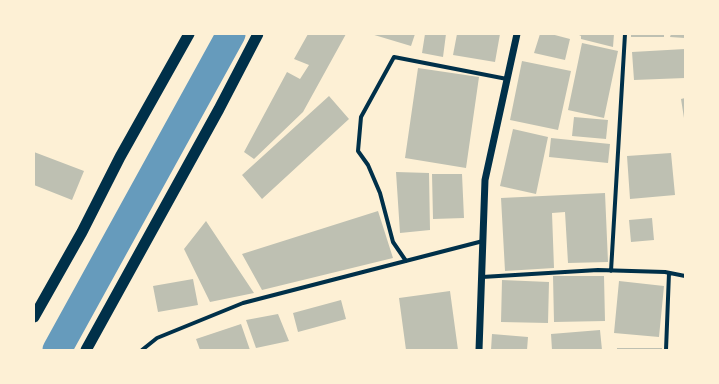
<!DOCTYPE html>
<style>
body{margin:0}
#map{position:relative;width:719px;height:384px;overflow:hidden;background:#fdf0d5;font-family:"Nunito Sans",sans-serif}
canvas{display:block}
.frame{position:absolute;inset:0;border:35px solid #fdf0d5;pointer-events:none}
</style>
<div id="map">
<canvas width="719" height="384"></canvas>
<div class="frame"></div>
</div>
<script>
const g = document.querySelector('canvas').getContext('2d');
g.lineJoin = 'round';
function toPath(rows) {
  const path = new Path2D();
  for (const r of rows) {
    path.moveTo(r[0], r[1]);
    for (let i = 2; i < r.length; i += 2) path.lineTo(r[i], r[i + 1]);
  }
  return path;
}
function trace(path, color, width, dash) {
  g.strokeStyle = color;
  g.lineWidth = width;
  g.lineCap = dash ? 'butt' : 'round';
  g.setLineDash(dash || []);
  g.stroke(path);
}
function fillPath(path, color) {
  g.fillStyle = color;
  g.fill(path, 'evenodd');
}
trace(toPath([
 [57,350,231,34]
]), '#669bbc', 29);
fillPath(toPath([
 [308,34,346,34,303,112,254,159,244,152,287,72,300,79,309,65,294,59],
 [371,34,415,34,411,46],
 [425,34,446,34,443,57,422,53],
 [457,34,500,34,495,62,453,55],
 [540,34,551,34,570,39,565,60,534,53],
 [577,34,614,34,613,47,581,39,581,36],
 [631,34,664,34,664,37,631,37],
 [671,34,685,34,685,38,670,37],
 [582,43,618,51,604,118,568,110],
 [685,49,685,78,634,80,632,52],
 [522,61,571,71,558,130,510,120],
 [418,68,479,77,466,168,405,158],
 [329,96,349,119,262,199,242,175],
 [685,98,685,118,684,118,681,99],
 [574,117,608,120,606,139,572,136],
 [513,129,548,137,536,194,500,186],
 [551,138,610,144,608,163,549,157],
 [34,152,84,171,72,200,34,185],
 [671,153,675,195,630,199,627,156],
 [396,172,429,173,430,230,400,233],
 [432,174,462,174,464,218,433,219],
 [605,193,608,262,568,263,565,212,552,213,554,268,505,271,501,198],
 [378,211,393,258,262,290,242,254],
 [652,218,654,240,631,242,629,220],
 [206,221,254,293,210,302,184,249],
 [553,276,604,276,605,321,554,322],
 [193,279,198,305,158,312,153,286],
 [502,280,549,282,548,323,501,322],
 [619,281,664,286,659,337,614,333],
 [450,291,458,350,406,350,399,298],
 [341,300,346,319,298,332,293,313],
 [278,314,289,341,256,348,246,320],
 [241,324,250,350,200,350,196,339],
 [600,330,602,350,552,350,551,334],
 [492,334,528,337,527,350,491,350],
 [617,348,662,348,662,350,617,350]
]), '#bec0b2');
trace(toPath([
 [406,261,393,242,380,193,368,165,358,151,361,117,394,57,507,79],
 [611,271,625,34],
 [482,277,598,270,665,272,685,276],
 [142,350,157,338,243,303,483,241],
 [666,350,669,273]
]), '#003049', 4);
trace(toPath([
 [479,350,485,180,517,34]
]), '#003049', 7);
trace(toPath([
 [34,317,82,232,120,157,189,34],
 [86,350,219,109,258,34]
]), '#003049', 11);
</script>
